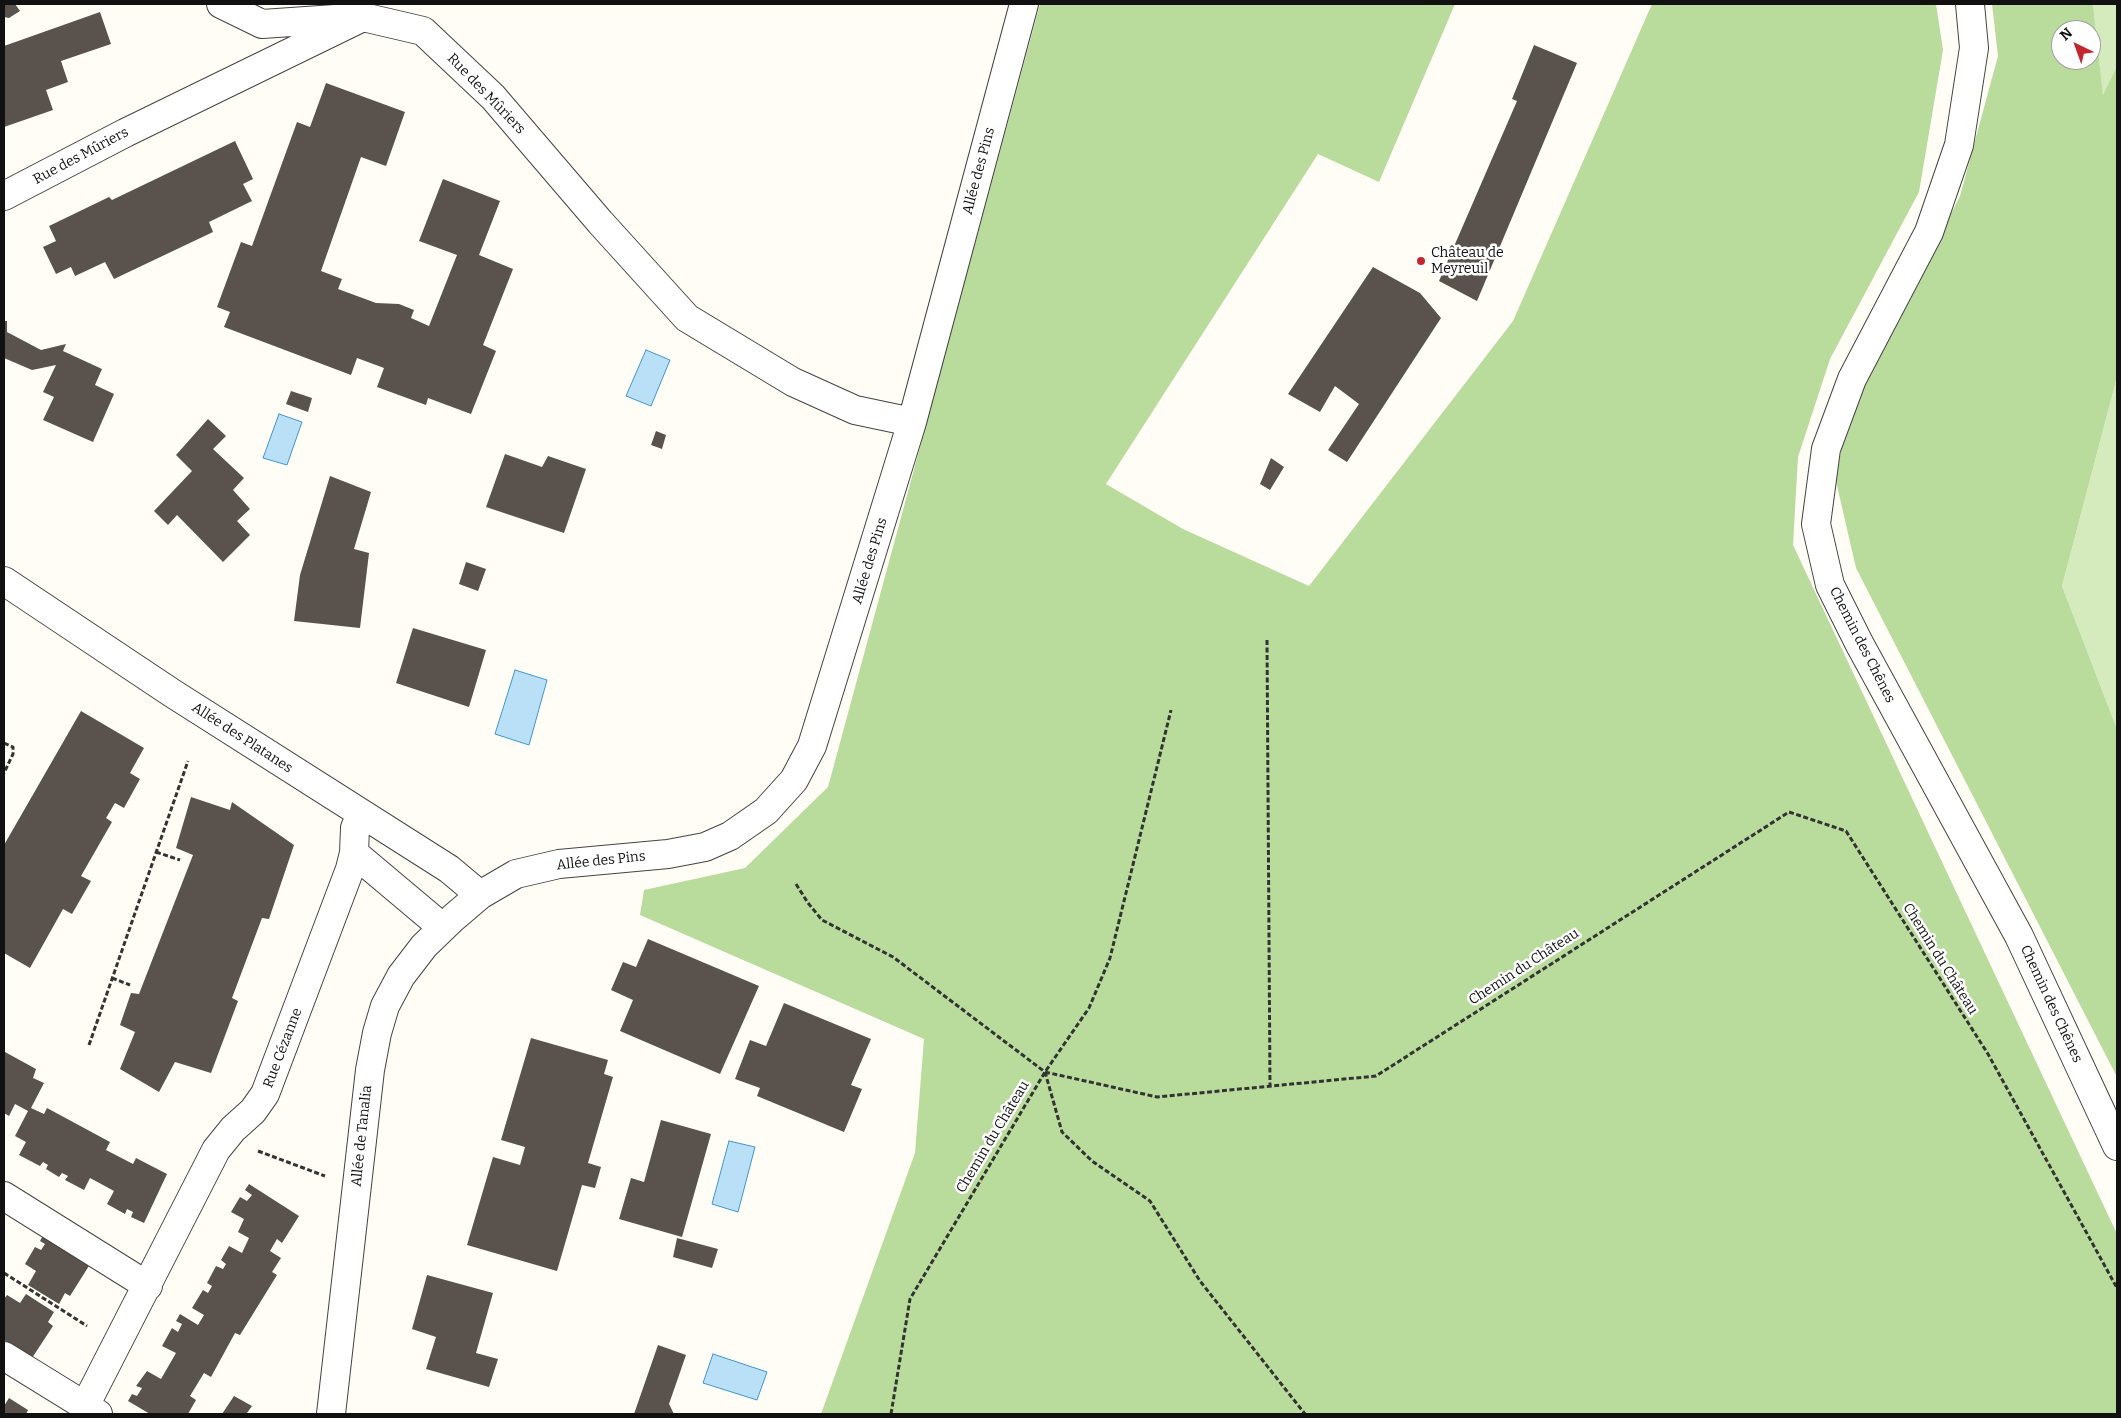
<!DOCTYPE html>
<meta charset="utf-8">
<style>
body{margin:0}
#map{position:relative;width:2121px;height:1418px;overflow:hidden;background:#fffdf5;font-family:Bitter,serif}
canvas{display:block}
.frame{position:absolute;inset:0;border:5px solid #111;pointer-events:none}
.north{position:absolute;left:2051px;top:20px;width:50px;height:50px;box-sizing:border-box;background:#fff;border:1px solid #a0a0a0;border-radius:50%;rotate:318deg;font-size:14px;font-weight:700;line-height:20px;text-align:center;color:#111}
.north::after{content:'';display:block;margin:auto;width:18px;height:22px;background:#c4262e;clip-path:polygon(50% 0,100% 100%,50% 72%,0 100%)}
</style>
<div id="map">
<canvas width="2121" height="1418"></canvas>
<div class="frame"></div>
<div class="north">N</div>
</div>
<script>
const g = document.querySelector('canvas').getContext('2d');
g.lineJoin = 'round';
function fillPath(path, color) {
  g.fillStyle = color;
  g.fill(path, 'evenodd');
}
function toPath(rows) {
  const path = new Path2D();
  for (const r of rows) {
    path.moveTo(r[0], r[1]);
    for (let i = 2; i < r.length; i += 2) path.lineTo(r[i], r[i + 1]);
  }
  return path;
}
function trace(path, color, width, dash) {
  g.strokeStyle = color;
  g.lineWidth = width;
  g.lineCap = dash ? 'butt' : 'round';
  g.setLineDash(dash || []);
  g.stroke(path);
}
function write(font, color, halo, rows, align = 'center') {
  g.font = font + ' Bitter,serif';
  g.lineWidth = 5;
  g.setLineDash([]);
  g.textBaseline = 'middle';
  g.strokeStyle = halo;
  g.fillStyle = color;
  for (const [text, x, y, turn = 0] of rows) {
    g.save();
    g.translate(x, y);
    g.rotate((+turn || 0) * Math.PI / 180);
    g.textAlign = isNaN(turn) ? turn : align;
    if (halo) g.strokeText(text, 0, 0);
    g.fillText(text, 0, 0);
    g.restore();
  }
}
fillPath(toPath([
 [2093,4,2117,4,2117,66,2103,96],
 [2117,377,2117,729,2062,586]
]), '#d5ebbd');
fillPath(toPath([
 [1040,4,1455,4,1379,182,1318,154,1106,484,1183,529,1309,586,1513,321,1652,4,1936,4,1943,50,1919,192,1830,359,1798,457,1793,545,2117,1234,2117,1414,821,1414,915,1153,924,1039,640,915,644,890,745,868,828,787],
 [1992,4,2093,4,2103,95,2117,66,2117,377,2062,586,2117,729,2117,1077,1856,568,1835,477,1851,410,1960,196,1998,56],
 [2061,30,2091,30,2091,60,2061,60]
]), '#b9dc9c');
const water = toPath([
 [646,350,670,360,651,406,626,396,646,350],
 [279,414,302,422,287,465,263,458,279,414],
 [515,670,547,680,529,745,495,734,515,670],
 [729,1141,755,1147,738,1212,712,1204,729,1141],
 [713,1354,767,1372,757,1400,703,1383,713,1354]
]);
fillPath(water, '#b9e0f7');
trace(water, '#3f96cf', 1);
fillPath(toPath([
 [4,4,15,4,20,11,9,18,4,17],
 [100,12,111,44,61,61,68,82,46,90,53,110,4,127,4,46],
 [1534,45,1577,63,1477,301,1439,281,1517,101,1512,99],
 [326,83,405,112,386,166,361,157,321,271,342,279,338,289,376,303,399,304,414,310,411,318,429,326,457,255,419,241,443,179,500,201,479,255,513,269,483,345,496,351,471,414,428,398,426,405,377,387,384,368,357,358,351,375,224,327,230,312,217,307,241,242,252,246,297,122,310,127],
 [235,141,253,179,243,184,252,201,209,222,213,232,114,279,105,262,75,276,71,267,56,274,43,247,56,241,49,226,109,197,112,200],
 [1373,267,1420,293,1441,318,1347,462,1328,450,1359,404,1335,386,1320,412,1288,394],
 [4,321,7,321,7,332,41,350,66,344,63,351,102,369,95,385,114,394,93,442,43,420,54,397,43,392,56,365,32,370,4,358],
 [291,391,312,398,308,412,286,404],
 [208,419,226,436,213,449,244,478,233,490,250,509,237,521,250,535,223,562,177,515,168,525,154,511,192,471,176,455],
 [656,431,666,435,662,449,651,445],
 [505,454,542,467,548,456,586,469,564,533,486,507],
 [1271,458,1284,467,1270,490,1260,484],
 [330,476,371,492,354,549,369,553,360,628,294,621,300,575],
 [466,562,486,569,478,591,459,584],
 [413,628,486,650,469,707,396,683],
 [81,711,144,748,130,773,140,779,124,808,115,803,106,818,112,822,81,876,91,881,72,914,63,909,30,968,4,953,4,845],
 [191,797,230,810,232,802,294,845,269,919,262,918,232,998,238,1001,211,1073,175,1062,159,1092,120,1069,135,1032,120,1025,131,993,139,994,193,855,176,848],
 [648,939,759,986,720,1074,620,1031,633,1000,611,990,623,962,636,967],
 [784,1003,871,1039,851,1085,862,1089,844,1132,757,1096,760,1088,735,1079,750,1040,766,1046],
 [531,1038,608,1060,604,1074,613,1077,588,1163,601,1167,595,1188,582,1185,557,1271,467,1245,493,1157,520,1165,525,1147,501,1140],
 [5,1052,36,1069,33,1078,44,1083,31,1108,44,1114,47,1108,110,1142,106,1150,133,1164,136,1158,167,1174,144,1223,131,1217,133,1212,127,1209,125,1214,107,1204,114,1191,103,1185,90,1178,84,1190,65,1180,68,1176,62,1173,59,1177,46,1169,48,1165,43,1162,40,1166,19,1155,26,1142,15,1136,28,1111,15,1104,9,1116,4,1113],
 [661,1120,711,1134,682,1237,619,1219,631,1178,644,1182],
 [249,1184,299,1216,282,1243,277,1239,270,1251,281,1258,272,1272,277,1275,240,1335,235,1333,211,1377,204,1373,190,1396,196,1400,188,1414,150,1414,128,1401,132,1394,137,1396,142,1388,136,1386,147,1371,161,1379,176,1353,162,1346,172,1328,178,1332,182,1324,176,1321,180,1314,198,1325,204,1315,192,1308,203,1290,208,1293,212,1286,207,1283,216,1266,223,1269,226,1264,221,1260,229,1246,242,1253,249,1238,238,1232,244,1219,231,1212,240,1197,247,1201,252,1195,245,1190],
 [45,1232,92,1261,70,1296,65,1293,59,1304,28,1285,36,1271,25,1264,35,1247,41,1250,45,1244,40,1241],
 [677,1238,718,1249,712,1268,673,1257],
 [427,1275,493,1293,476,1353,498,1359,489,1387,426,1369,436,1337,412,1329],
 [26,1294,54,1312,48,1322,53,1326,32,1358,4,1340,4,1299,7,1295,20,1303],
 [658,1345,686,1355,669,1404,674,1414,634,1414],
 [234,1396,252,1406,247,1413,249,1414,222,1414],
 [9,1398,28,1410,26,1414,4,1414,4,1406]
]), '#5a524d');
const minor = toPath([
 [221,4,262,24,350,18],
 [1970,4,1974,48,1959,145,1929,232,1852,379,1826,449,1816,524,1830,585,1859,643,2019,936,2117,1146],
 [4,196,125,133,363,17,423,31,493,97,600,222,687,318,793,382,855,410,912,422],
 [4,581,172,693,449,869,480,895],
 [354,853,442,927],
 [4,1196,148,1286],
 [4,1356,98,1414],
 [85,1406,216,1150,233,1129,253,1111,265,1094,350,869,354,853,355,828,361,814],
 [331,1414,370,1070,377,1033,385,1006,401,976,424,946,453,918,480,895,516,874,559,864,668,854,705,847,730,836,766,811,794,780,812,746,912,422,1024,4]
]);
trace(minor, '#444', 30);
trace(toPath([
 [1267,640,1270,1086],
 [4,743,13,747,13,754,4,773],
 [156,852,180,860],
 [796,884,808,903,822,920,893,957,1045,1072,1062,1132,1092,1161,1150,1201,1200,1281,1305,1414],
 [112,978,130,985],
 [89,1045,188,761],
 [1045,1072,1157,1097,1376,1076,1789,812,1846,831,1988,1054,2117,1288],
 [258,1151,325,1176],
 [4,1273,87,1326],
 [891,1414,910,1299,1045,1072,1089,1008,1110,958,1171,710]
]), '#333', 3, [5, 2.5]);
trace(minor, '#fff', 28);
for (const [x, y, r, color] of [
 [1421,261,5,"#c4262e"]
]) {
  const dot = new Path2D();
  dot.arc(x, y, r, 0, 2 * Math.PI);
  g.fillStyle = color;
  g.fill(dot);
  trace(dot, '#fff', 2);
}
write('14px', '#111', '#fff', [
 ["Rue des Mûriers",486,94,46],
 ["Rue des Mûriers",81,156,-28],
 ["Allée des Pins",979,171,-75],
 ["Allée des Pins",870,561,-73],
 ["Chemin des Chênes",1862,645,63],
 ["Allée des Platanes",242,738,33],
 ["Allée des Pins",601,861,-6],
 ["Chemin du Château",1940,959,58],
 ["Chemin du Château",1524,967,-33],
 ["Chemin des Chênes",2051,1004,65],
 ["Rue Cézanne",283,1048,-69],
 ["Allée de Tanalia",362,1136,-84],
 ["Chemin du Château",993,1137,-59]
]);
write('14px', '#111', '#fff', [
 ["Château de",1431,253],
 ["Meyreuil",1431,269]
], 'left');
</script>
